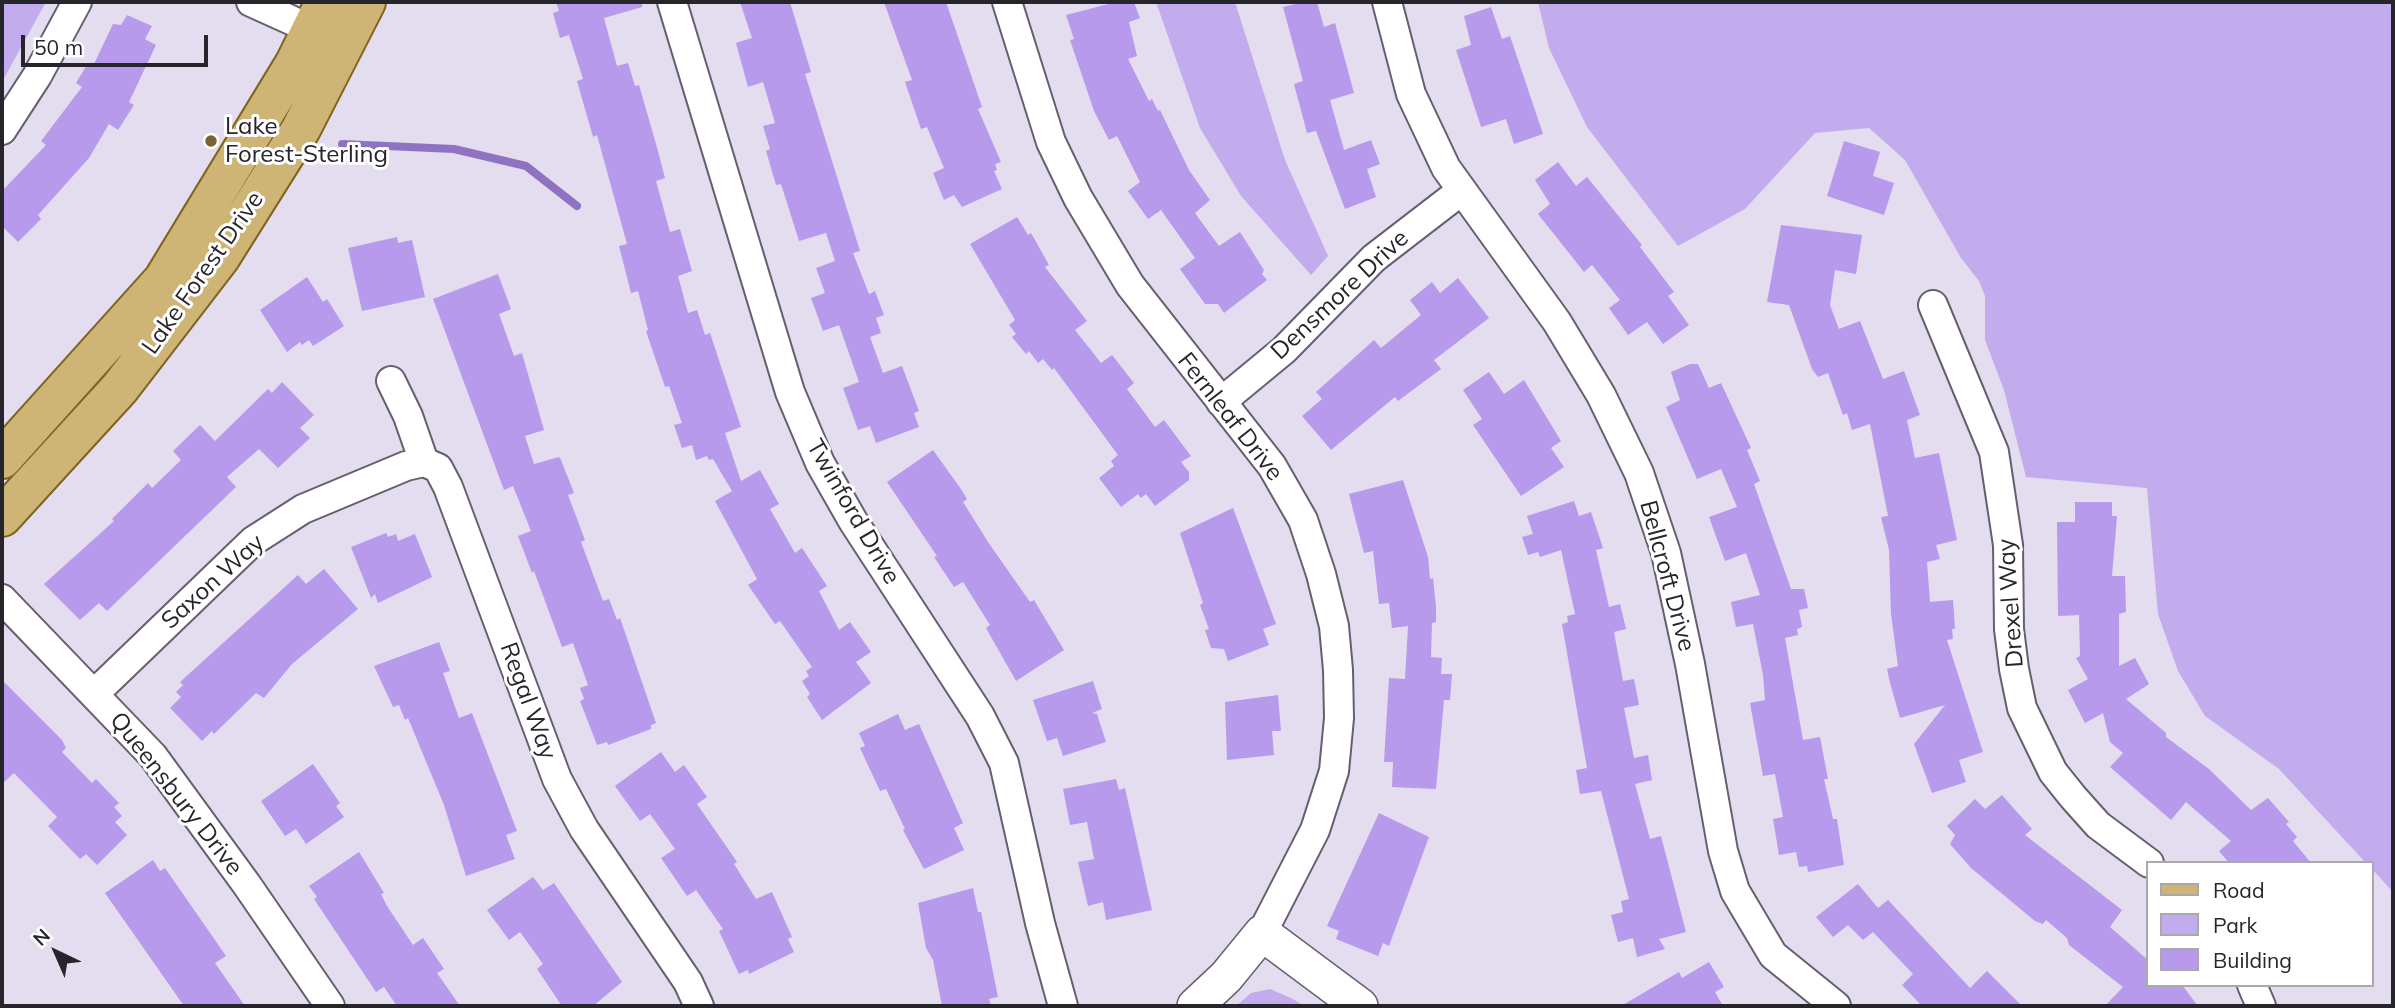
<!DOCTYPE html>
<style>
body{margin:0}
#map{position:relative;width:2395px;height:1008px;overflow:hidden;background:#e3ddef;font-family:Mulish,sans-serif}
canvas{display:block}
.frame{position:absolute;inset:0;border:4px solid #27252c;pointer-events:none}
.legend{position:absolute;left:2146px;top:861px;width:228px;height:126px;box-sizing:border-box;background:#fff;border:2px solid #a9a8ab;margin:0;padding:9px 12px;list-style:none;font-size:21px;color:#27252c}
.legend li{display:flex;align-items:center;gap:14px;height:35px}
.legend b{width:35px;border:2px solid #a9a8ab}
.north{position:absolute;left:21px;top:917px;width:70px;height:70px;-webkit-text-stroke:5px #fff;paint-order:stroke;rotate:316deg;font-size:19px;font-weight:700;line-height:28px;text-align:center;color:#27252c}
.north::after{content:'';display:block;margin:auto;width:24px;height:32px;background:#27252c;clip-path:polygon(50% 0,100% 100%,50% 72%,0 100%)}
.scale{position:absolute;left:21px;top:35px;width:187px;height:32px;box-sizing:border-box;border:4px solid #27252c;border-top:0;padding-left:9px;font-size:21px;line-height:24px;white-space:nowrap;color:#27252c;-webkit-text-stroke:5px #fff;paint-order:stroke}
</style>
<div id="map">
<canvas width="2395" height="1008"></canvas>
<div class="frame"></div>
<ul class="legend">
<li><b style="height:9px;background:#ceb575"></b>Road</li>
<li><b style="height:19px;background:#c2acee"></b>Park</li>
<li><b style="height:19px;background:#b79aeb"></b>Building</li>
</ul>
<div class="north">N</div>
<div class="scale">50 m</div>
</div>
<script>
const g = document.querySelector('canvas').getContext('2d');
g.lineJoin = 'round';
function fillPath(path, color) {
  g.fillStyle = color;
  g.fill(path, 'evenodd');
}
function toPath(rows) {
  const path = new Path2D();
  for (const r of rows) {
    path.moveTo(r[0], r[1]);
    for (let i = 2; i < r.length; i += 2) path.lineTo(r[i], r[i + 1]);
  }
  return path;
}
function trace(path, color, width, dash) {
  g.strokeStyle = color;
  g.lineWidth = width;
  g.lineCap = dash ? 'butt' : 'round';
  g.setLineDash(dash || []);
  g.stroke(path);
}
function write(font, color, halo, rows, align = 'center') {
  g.font = font + ' Mulish,sans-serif';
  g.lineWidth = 6;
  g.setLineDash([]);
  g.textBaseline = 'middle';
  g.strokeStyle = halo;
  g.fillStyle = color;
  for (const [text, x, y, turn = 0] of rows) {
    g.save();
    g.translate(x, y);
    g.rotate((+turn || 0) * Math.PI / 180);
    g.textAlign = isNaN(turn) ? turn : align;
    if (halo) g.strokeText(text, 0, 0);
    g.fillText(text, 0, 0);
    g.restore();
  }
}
fillPath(toPath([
 [2,2,46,2,2,82],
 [1156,2,1235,2,1285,160,1328,256,1311,275,1241,196,1200,128],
 [1538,2,2393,2,2393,892,2372,869,2372,863,2366,863,2279,769,2205,716,2178,671,2158,614,2147,488,2026,477,2004,390,1985,340,1985,296,1979,281,1961,258,1905,160,1869,128,1815,133,1745,209,1678,246,1587,127,1549,48],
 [1270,989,1293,999,1304,1006,1236,1006,1251,993]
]), '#c2acee');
trace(toPath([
 [342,144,454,149,526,166,577,206]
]), '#8f72c0', 8);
fillPath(toPath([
 [556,2,642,2,642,7,604,18,617,66,628,63,635,86,639,85,656,144,665,178,656,181,670,232,680,229,692,271,678,276,688,313,697,310,705,335,710,333,741,427,725,433,741,481,760,470,779,504,770,509,795,553,802,548,827,586,819,591,839,630,850,622,871,652,856,662,871,683,822,720,807,697,810,694,802,681,809,676,806,671,812,667,780,621,775,624,748,585,757,579,715,501,732,491,713,459,709,460,707,456,696,460,692,445,682,448,674,425,682,423,669,386,665,387,646,331,648,330,638,291,631,293,619,246,627,244,597,135,593,137,577,81,583,79,569,35,560,38,553,13,559,11],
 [740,2,790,2,811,72,805,74,860,251,853,253,869,294,875,291,884,315,876,318,881,333,870,337,883,373,902,366,919,411,914,413,919,427,876,443,870,426,858,430,843,388,859,382,839,325,823,331,811,298,825,293,816,268,835,261,826,233,799,241,781,184,776,185,766,151,770,149,763,126,775,123,763,82,748,87,736,43,752,38],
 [884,2,946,2,982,107,978,109,1001,162,995,164,997,170,994,171,1002,189,962,207,954,195,944,200,933,173,944,168,927,127,921,129,905,82,912,80],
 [1116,2,1134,2,1140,18,1129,22,1137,56,1128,59,1149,101,1152,99,1158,111,1160,110,1189,170,1210,200,1195,213,1219,246,1240,232,1264,270,1262,274,1267,280,1224,313,1218,304,1205,304,1180,269,1195,258,1161,210,1148,219,1128,191,1140,182,1117,136,1109,140,1094,111,1070,40,1074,39,1066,15],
 [1304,2,1317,2,1324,27,1335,23,1354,93,1330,100,1344,150,1371,140,1380,164,1367,169,1376,197,1345,209,1316,131,1307,133,1294,84,1303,81,1283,7],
 [1491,7,1502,39,1510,36,1543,134,1514,144,1506,119,1481,127,1456,50,1471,45,1464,16],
 [127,15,152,26,145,39,156,45,129,102,134,105,118,130,109,124,89,158,38,215,41,219,18,242,2,226,2,191,46,145,41,141,82,87,76,83,88,63,93,66,113,24,121,25],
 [1844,141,1880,152,1873,176,1894,183,1884,215,1827,196],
 [1558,162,1576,186,1587,177,1642,245,1640,247,1674,292,1668,296,1689,325,1663,344,1647,322,1628,335,1609,308,1620,300,1592,265,1584,272,1538,214,1550,204,1535,180],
 [1017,217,1028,235,1031,233,1049,265,1045,267,1087,321,1075,330,1101,363,1112,355,1134,383,1127,389,1155,427,1164,420,1191,456,1181,462,1189,472,1189,480,1155,506,1146,494,1141,498,1138,494,1121,507,1099,478,1114,466,1111,461,1118,455,1054,368,1052,370,1043,359,1038,363,1029,351,1026,354,1012,337,1016,334,1009,325,1015,320,970,244],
 [1781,225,1862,235,1856,274,1835,270,1830,305,1839,329,1860,321,1883,379,1904,371,1920,415,1907,420,1915,458,1939,453,1957,540,1936,545,1940,559,1927,562,1930,602,1953,600,1955,629,1952,629,1953,639,1947,640,1983,752,1959,760,1966,782,1932,793,1914,744,1945,705,1900,718,1890,683,1887,669,1898,666,1891,614,1889,550,1881,517,1888,516,1870,424,1852,430,1847,413,1843,415,1828,373,1818,377,1812,369,1789,305,1767,302],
 [397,237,398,243,412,240,425,297,362,311,348,248],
 [498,274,511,309,499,314,514,356,522,353,544,430,525,436,534,464,559,457,561,460,574,493,568,495,585,540,581,542,603,601,609,599,617,620,620,618,656,723,651,725,651,729,608,745,607,742,597,745,580,701,584,699,580,688,588,685,573,643,562,647,534,571,532,573,518,536,531,531,513,486,504,490,433,299],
 [307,277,323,302,327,299,344,326,313,346,309,340,302,345,300,342,287,352,260,310],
 [1458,278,1489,318,1434,360,1441,369,1398,401,1395,397,1331,450,1302,416,1322,399,1316,392,1374,340,1381,348,1421,315,1410,300,1432,282,1440,293],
 [1690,364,1698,364,1709,388,1721,383,1751,448,1747,450,1760,481,1754,484,1791,589,1804,589,1808,608,1799,610,1802,627,1797,629,1798,635,1785,638,1803,740,1820,737,1828,779,1824,779,1833,819,1837,819,1844,865,1808,872,1807,866,1799,867,1796,852,1779,855,1773,819,1783,817,1775,774,1763,776,1750,703,1765,700,1763,675,1753,624,1736,627,1731,602,1760,595,1746,553,1725,561,1709,517,1737,507,1721,469,1697,479,1666,407,1680,400,1671,372],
 [1489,372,1504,394,1524,380,1561,441,1551,448,1564,467,1521,496,1473,425,1482,419,1463,390],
 [282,382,314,415,300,428,310,438,278,468,259,449,227,477,236,487,107,611,99,603,80,620,44,584,114,521,112,519,148,483,152,488,181,460,173,451,200,425,215,441,268,389,272,393],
 [933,450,961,489,967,499,963,502,988,542,1030,602,1034,600,1064,650,1016,681,986,628,990,625,963,582,954,587,934,557,937,556,887,482],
 [1403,480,1428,557,1430,579,1433,578,1436,607,1436,622,1432,623,1431,657,1442,658,1441,674,1452,674,1450,700,1444,700,1436,789,1392,787,1393,762,1384,762,1389,678,1405,679,1408,626,1392,628,1389,603,1379,604,1373,551,1364,553,1349,494],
 [1574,501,1579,516,1591,512,1603,548,1596,550,1609,607,1620,604,1626,629,1614,632,1623,681,1634,679,1639,705,1624,708,1634,758,1648,755,1652,780,1635,784,1650,839,1661,836,1686,932,1659,939,1665,949,1637,957,1633,938,1618,942,1611,915,1623,912,1621,901,1629,899,1601,791,1580,794,1576,770,1587,768,1562,624,1568,622,1567,616,1575,614,1561,550,1540,557,1538,552,1528,555,1522,537,1533,534,1527,516],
 [2075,502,2112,502,2112,516,2117,516,2112,576,2125,576,2126,612,2119,614,2119,666,2135,658,2149,684,2126,699,2166,733,2166,737,2209,769,2251,810,2268,798,2289,822,2286,824,2297,837,2293,841,2311,863,2229,863,2219,851,2231,841,2186,802,2171,820,2110,767,2123,753,2110,742,2103,713,2085,723,2068,690,2088,679,2076,658,2080,656,2079,615,2058,616,2057,522,2075,522],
 [1233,508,1276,624,1263,629,1269,645,1228,661,1224,649,1211,648,1205,630,1209,629,1200,605,1203,603,1180,533],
 [386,533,388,537,396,534,398,541,415,534,432,577,378,603,375,594,371,598,351,547],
 [324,569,358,609,292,664,264,698,256,693,214,734,212,731,202,741,170,708,181,697,176,692,183,685,180,682,298,575,306,584],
 [439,642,450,671,443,673,459,718,472,713,517,831,506,835,515,859,466,876,444,805,408,718,405,720,399,705,393,707,374,666],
 [2,680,62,740,66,748,62,752,92,783,96,779,119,803,114,807,122,816,115,822,127,835,97,865,86,854,80,859,48,826,57,817,14,773,2,784],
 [1093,681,1102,709,1092,713,1097,714,1106,742,1063,756,1057,738,1047,741,1033,700],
 [1278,695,1281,731,1272,731,1274,755,1227,760,1225,702],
 [898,714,905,730,919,724,963,823,954,828,964,850,924,869,903,830,905,829,886,789,880,791,860,748,865,746,859,733],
 [661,752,675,772,684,765,707,797,697,804,737,862,734,864,756,899,772,892,792,937,788,939,794,952,749,974,748,970,739,974,719,931,723,929,696,890,687,896,661,858,675,849,650,814,640,821,615,786],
 [313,764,340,803,336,806,344,817,306,844,296,829,285,836,261,801],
 [1116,779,1119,790,1125,788,1152,910,1106,920,1103,902,1088,906,1078,862,1094,859,1087,822,1070,825,1063,789],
 [2002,795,2032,829,2025,835,2122,910,2110,927,2148,960,2148,985,2182,985,2198,1006,2105,1006,2123,987,2069,945,2067,938,2046,920,2043,924,2035,921,1971,868,1950,844,1955,835,1947,826,1975,799,1985,809],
 [1379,813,1429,837,1389,946,1383,943,1378,956,1336,939,1339,931,1327,926],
 [359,852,384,893,381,894,387,906,413,945,423,938,444,969,437,973,460,1006,397,1006,384,987,376,992,314,899,317,897,309,886],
 [153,860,160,871,165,868,226,956,215,963,245,1006,184,1006,105,893],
 [533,877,543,890,554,883,622,982,593,1006,562,1006,537,969,543,964,520,932,509,940,487,910],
 [1858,884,1878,908,1888,900,1970,988,1987,971,2022,1006,1922,1006,1902,985,1913,974,1873,932,1863,940,1848,925,1833,937,1816,917],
 [973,888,978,912,981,912,998,997,989,999,991,1006,942,1006,933,960,926,948,918,903],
 [1709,962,1724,987,1715,992,1723,1006,1621,1006,1679,972,1682,978]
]), '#b79aeb');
const minor = toPath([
 [251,2,313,30],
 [672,2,790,392,820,463,853,521,980,716,1004,763,1040,923,1063,1006],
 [1007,2,1051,142,1078,198,1130,285,1272,466,1303,520,1321,574,1334,626,1338,670,1339,718,1334,771,1315,830,1262,933],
 [1387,2,1411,94,1446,168,1557,322,1601,395,1639,473,1666,553,1690,664,1723,851,1735,891,1773,955,1836,1006],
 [2,130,37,76,77,2],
 [1933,305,1994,452,2008,545,2009,629,2014,669,2022,708,2053,772,2073,797,2098,825,2149,863],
 [391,381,408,416,424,462,438,468,448,487,557,779,584,829,688,982,699,1006],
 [1221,402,1284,350,1374,258,1461,191],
 [2,599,153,756,247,885,330,1006],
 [95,693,253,541,303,509,406,466,424,462],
 [2252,985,2261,1006]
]);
const tertiary = toPath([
 [1195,1006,1226,977,1262,933,1360,1006]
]);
const primary = toPath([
 [2,459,163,280,295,63,325,2],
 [2,517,120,388,220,258,301,129,366,2]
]);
trace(minor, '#656070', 32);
trace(tertiary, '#656070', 38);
trace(primary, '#7f6320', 42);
trace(minor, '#fff', 28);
trace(tertiary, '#fff', 35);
trace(primary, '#ceb575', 38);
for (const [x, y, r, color] of [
 [211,141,7,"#796232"]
]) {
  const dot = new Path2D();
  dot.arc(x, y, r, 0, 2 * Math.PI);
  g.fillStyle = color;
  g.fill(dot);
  trace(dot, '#fff', 2.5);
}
write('24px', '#27252c', '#fff', [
 ["Lake",225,127],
 ["Forest-Sterling",225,155]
], 'left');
write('24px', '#27252c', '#fff', [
 ["Lake Forest Drive",203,273,-55],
 ["Densmore Drive",1340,295,-43],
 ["Fernleaf Drive",1230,417,52],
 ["Twinford Drive",853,512,60],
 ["Bellcroft Drive",1667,576,75],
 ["Saxon Way",213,582,-42],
 ["Drexel Way",2011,603,-94],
 ["Regal Way",528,701,70],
 ["Queensbury Drive",176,794,52]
]);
</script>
